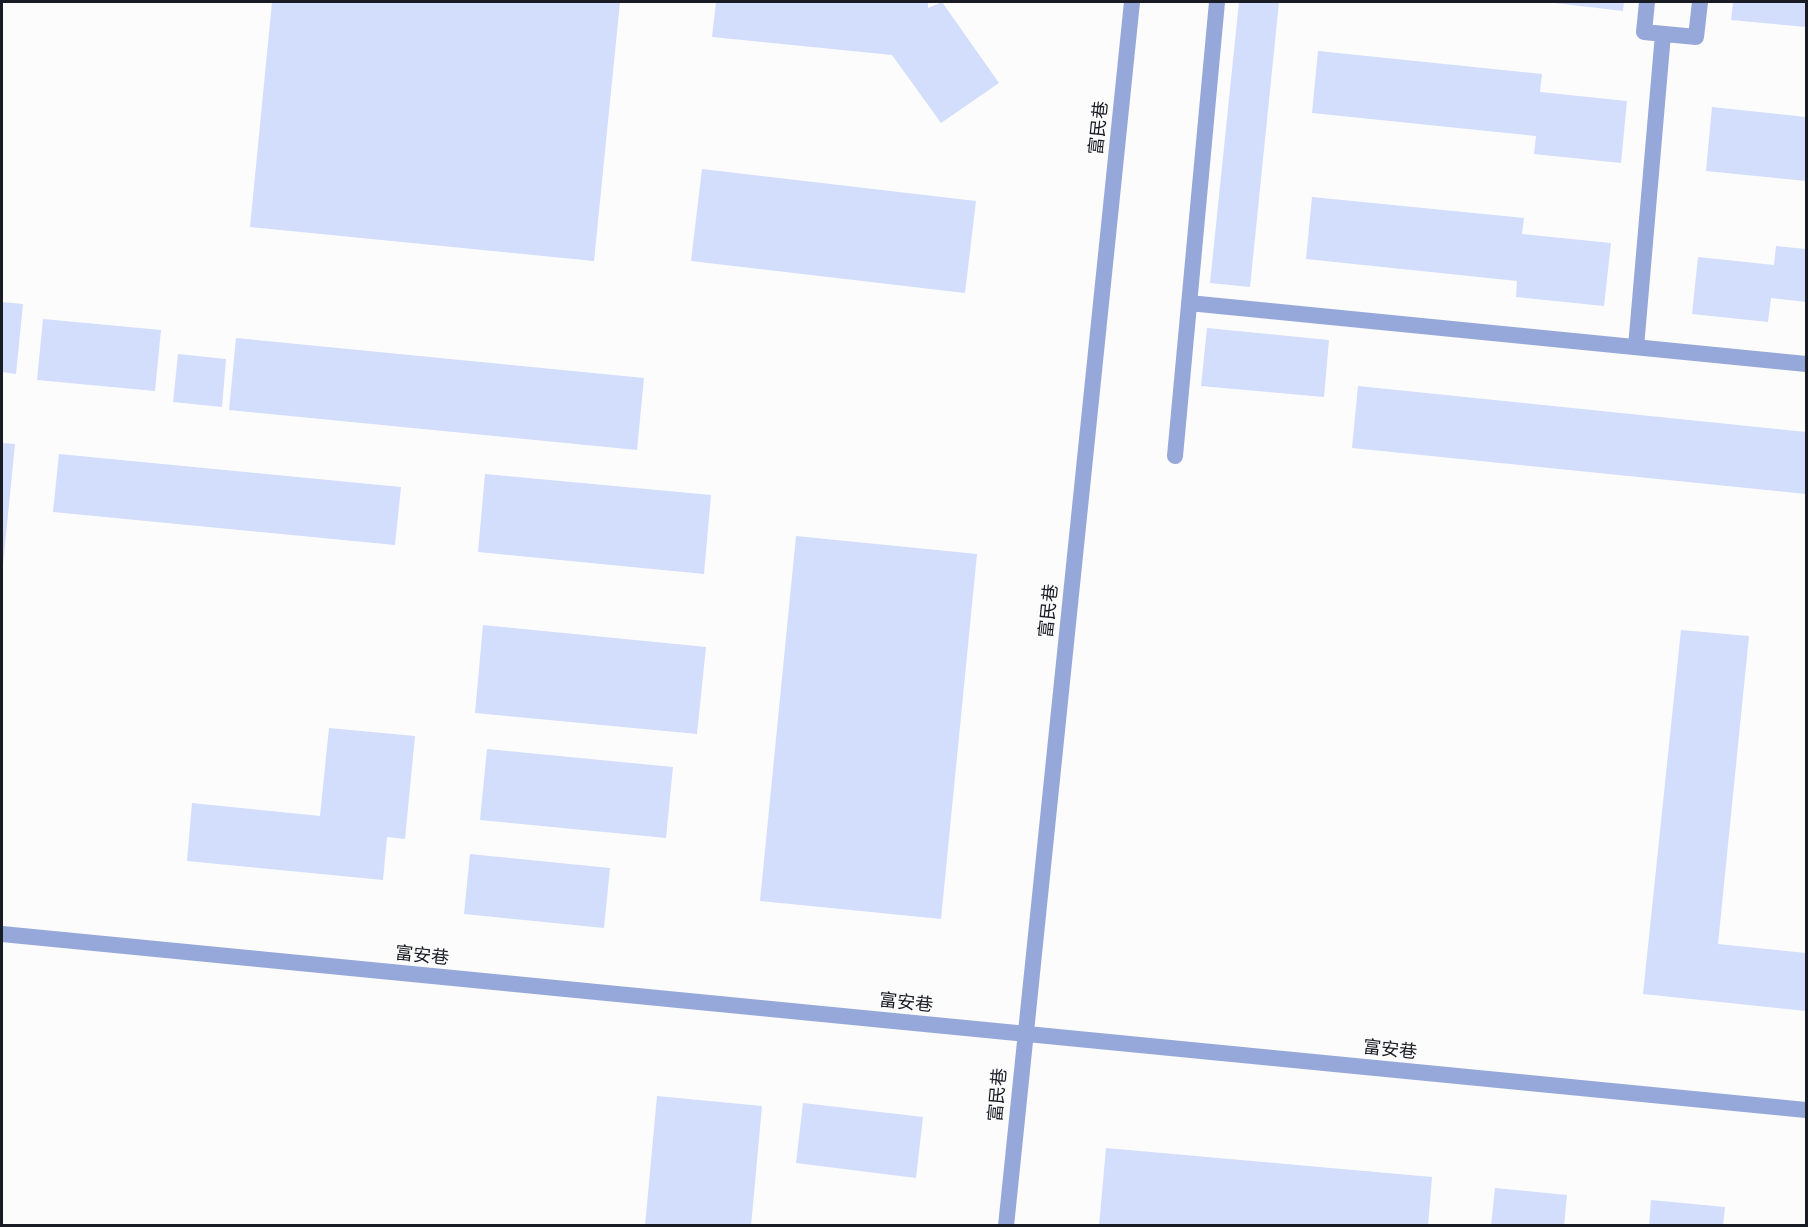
<!DOCTYPE html>
<meta charset="utf-8">
<style>
body{margin:0}
#map{position:relative;width:1808px;height:1227px;overflow:hidden;background:#fcfcfc;font-family:"Alegreya Sans",sans-serif}
canvas{display:block}
.frame{position:absolute;inset:0;border:3px solid #191c24;pointer-events:none}
</style>
<div id="map">
<canvas width="1808" height="1227"></canvas>
<div class="frame"></div>
</div>
<script>
const g = document.querySelector('canvas').getContext('2d');
g.lineJoin = 'round';
function fillPath(path, color) {
  g.fillStyle = color;
  g.fill(path, 'evenodd');
}
function toPath(rows) {
  const path = new Path2D();
  for (const r of rows) {
    path.moveTo(r[0], r[1]);
    for (let i = 2; i < r.length; i += 2) path.lineTo(r[i], r[i + 1]);
  }
  return path;
}
function trace(path, color, width, dash) {
  g.strokeStyle = color;
  g.lineWidth = width;
  g.lineCap = dash ? 'butt' : 'round';
  g.setLineDash(dash || []);
  g.stroke(path);
}
function write(font, color, halo, rows, align = 'center') {
  g.font = font + ' "Alegreya Sans","Noto Sans SC",sans-serif';
  g.lineWidth = 4.5;
  g.setLineDash([]);
  g.textBaseline = 'middle';
  g.strokeStyle = halo;
  g.fillStyle = color;
  for (const [text, x, y, turn = 0] of rows) {
    g.save();
    g.translate(x, y);
    g.rotate((+turn || 0) * Math.PI / 180);
    g.textAlign = isNaN(turn) ? turn : align;
    if (halo) g.strokeText(text, 0, 0);
    g.fillText(text, 0, 0);
    g.restore();
  }
}
fillPath(toPath([
 [272,2,620,2,594,261,250,227],
 [716,2,928,2,928,8,942,2,999,83,941,123,892,55,712,37],
 [1239,2,1279,2,1250,287,1210,283],
 [1546,2,1624,2,1623,11],
 [1733,2,1806,2,1806,27,1731,20],
 [1318,51,1542,74,1540,92,1627,101,1621,163,1534,154,1536,136,1312,113],
 [1712,107,1806,117,1806,181,1706,171],
 [702,169,976,201,965,293,691,261],
 [1312,197,1524,218,1522,234,1611,243,1604,306,1516,297,1517,281,1306,259],
 [1776,246,1806,249,1806,302,1771,298,1768,322,1692,314,1698,257,1774,265],
 [2,302,23,304,16,374,2,372],
 [43,319,161,330,155,391,37,380],
 [1207,328,1329,340,1324,397,1201,386],
 [236,338,644,378,637,450,229,410],
 [178,354,226,359,222,407,173,402],
 [1358,386,1806,432,1806,494,1352,448],
 [2,443,15,444,3,565,2,565],
 [59,454,401,487,395,545,53,512],
 [485,474,711,495,704,574,478,552],
 [796,536,977,554,941,919,760,901],
 [483,625,706,647,697,734,475,713],
 [1681,630,1749,636,1718,944,1806,953,1806,1011,1643,994],
 [329,728,415,736,405,839,387,837,383,880,187,861,192,803,320,816],
 [487,749,673,767,666,838,480,820],
 [470,854,610,868,604,928,464,914],
 [657,1096,762,1106,751,1226,645,1226],
 [803,1103,923,1117,916,1178,796,1163],
 [1106,1148,1432,1177,1428,1226,1099,1226],
 [1495,1188,1567,1195,1564,1226,1491,1226],
 [1651,1200,1725,1207,1723,1226,1649,1226]
]), '#d3defc');
trace(toPath([
 [1647,2,1644,32,1696,37,1700,2],
 [1189,303,1806,364],
 [1636,347,1663,34],
 [1175,456,1217,2]
]), '#96a8da', 16);
trace(toPath([
 [2,934,1806,1110],
 [1006,1226,1132,2]
]), '#96a8da', 16);
write('18px', '#191c24', '#fcfcfc', [
 ["富民巷",1099,128,-84],
 ["富民巷",1049,611,-84],
 ["富安巷",422,956,6],
 ["富安巷",906,1003,6],
 ["富安巷",1390,1050,6],
 ["富民巷",998,1095,-85]
]);
</script>
